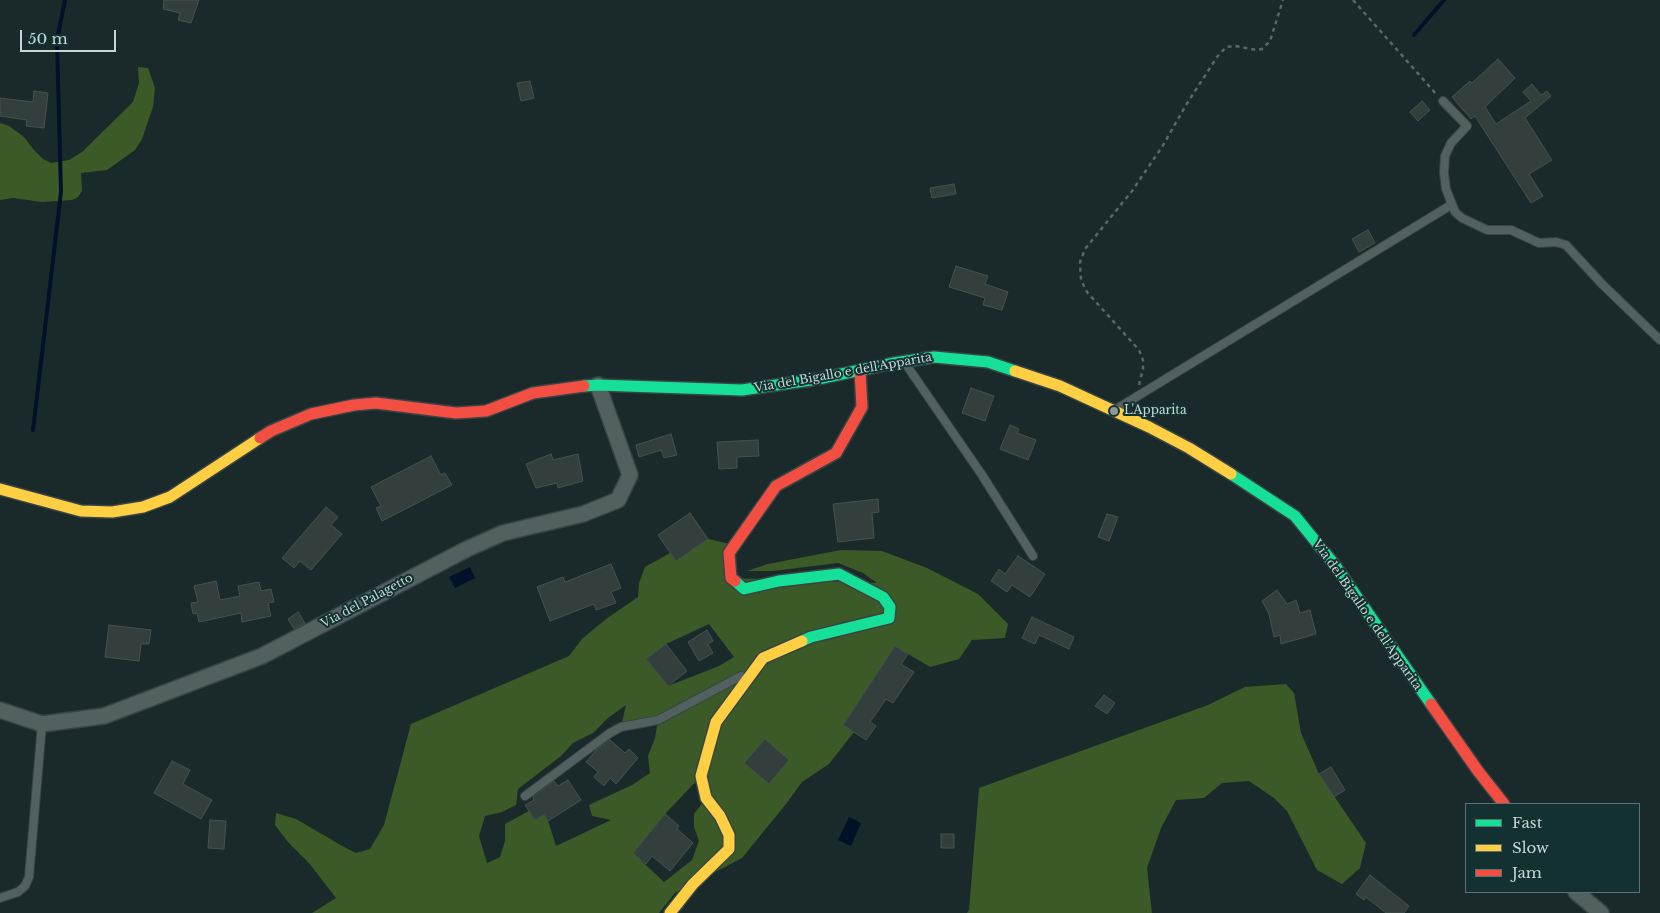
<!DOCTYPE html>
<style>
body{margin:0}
#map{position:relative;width:1660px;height:913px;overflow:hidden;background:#1a2a2a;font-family:"Libre Baskerville",serif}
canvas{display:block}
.legend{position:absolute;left:1465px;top:803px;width:175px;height:90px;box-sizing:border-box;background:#133130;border:1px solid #5a7372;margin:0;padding:6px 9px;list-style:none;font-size:15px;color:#c5d6d5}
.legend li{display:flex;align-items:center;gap:10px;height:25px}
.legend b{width:25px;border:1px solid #5a7372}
.scale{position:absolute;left:20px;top:30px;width:96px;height:22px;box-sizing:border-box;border:2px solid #c5d6d5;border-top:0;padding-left:6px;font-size:15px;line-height:18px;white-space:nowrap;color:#c5d6d5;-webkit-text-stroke:4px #133130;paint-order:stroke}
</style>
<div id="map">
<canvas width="1660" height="913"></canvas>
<ul class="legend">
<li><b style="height:6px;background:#16e098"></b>Fast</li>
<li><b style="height:6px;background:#ffcf43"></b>Slow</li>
<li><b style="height:6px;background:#f24e42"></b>Jam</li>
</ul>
<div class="scale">50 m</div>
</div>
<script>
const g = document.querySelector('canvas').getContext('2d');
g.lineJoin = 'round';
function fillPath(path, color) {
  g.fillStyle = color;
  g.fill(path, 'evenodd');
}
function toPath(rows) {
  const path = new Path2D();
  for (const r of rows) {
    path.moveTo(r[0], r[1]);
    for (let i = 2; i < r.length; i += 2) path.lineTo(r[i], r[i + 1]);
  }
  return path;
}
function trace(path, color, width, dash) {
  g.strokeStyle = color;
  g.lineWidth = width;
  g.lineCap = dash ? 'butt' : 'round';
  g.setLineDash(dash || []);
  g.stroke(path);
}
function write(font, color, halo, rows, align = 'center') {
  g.font = font + ' "Libre Baskerville",serif';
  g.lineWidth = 4;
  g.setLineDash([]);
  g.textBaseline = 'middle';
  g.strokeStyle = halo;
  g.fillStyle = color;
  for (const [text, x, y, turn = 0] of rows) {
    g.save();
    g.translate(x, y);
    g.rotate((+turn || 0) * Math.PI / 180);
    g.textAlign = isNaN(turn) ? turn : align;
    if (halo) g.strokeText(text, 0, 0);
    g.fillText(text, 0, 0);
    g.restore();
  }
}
fillPath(toPath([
 [138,67,148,68,155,88,153,107,142,139,135,150,107,170,81,173,82,191,78,197,72,200,42,202,13,198,0,200,0,123,9,126,24,137,34,150,43,159,51,163,69,160,82,152,133,102,139,83],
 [708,539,734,545,731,578,877,583,863,573,838,563,773,571,747,571,768,564,841,550,882,551,927,568,978,594,1008,624,1005,638,972,640,959,659,930,667,895,646,843,725,854,732,829,764,802,782,786,804,742,858,675,893,659,913,312,913,336,898,309,863,288,842,275,825,276,813,296,819,344,847,356,853,370,849,384,825,411,724,569,656,582,639,606,619,638,597,639,583,645,567,670,553,676,561],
 [709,624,734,657,719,666,668,686,647,659,666,644],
 [626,705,621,727,658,721,655,738,648,756,650,773,632,785,589,805,592,816,611,820,556,846,548,821,544,815,535,820,529,811,505,824,505,841,500,857,487,863,479,836,485,816,502,812,516,805,518,789,561,756,573,743,593,733,608,718],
 [701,776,706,798,694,814,694,827,699,841,692,860,664,882,633,853,665,814],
 [1286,684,1294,693,1301,733,1319,774,1366,843,1360,868,1342,884,1317,870,1287,811,1274,798,1249,781,1222,783,1204,798,1176,800,1161,828,1147,868,1152,913,967,913,969,910,979,788,1208,705,1245,687]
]), '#3c5a27');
fillPath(toPath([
 [470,567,475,578,455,588,449,577],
 [849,817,861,823,851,846,838,840]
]), '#021127');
trace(toPath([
 [1414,35,1444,0],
 [33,430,61,192,57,40,65,0]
]), '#021127', 4);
const building = toPath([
 [164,0,199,0,191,23,178,20,180,13,163,9,164,0],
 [1498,59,1515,78,1485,107,1496,124,1531,101,1523,92,1532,84,1541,95,1547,91,1551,96,1525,118,1552,160,1529,174,1543,196,1531,203,1475,116,1471,119,1452,97,1470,81,1472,83,1498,59],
 [530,81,534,98,521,101,517,83,530,81],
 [34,91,48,93,44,128,26,126,27,120,0,116,0,98,33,102,34,91],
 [1422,101,1430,110,1418,121,1410,112,1422,101],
 [954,184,956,194,932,198,930,188,954,184],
 [1368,230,1375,243,1359,252,1352,239,1368,230],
 [956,266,988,276,985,284,1008,292,1002,310,983,305,985,298,949,287,956,266],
 [971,388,994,396,985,421,962,413,971,388],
 [1010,425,1019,429,1017,433,1036,440,1028,460,1000,449,1010,425],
 [671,434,677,455,664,458,661,450,639,457,636,445,671,434],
 [758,440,759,456,737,457,737,468,719,469,717,442,758,440],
 [551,454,553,460,578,454,583,481,558,488,557,483,536,488,526,464,551,454],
 [431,456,441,475,445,473,452,485,382,521,376,508,381,506,371,487,431,456],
 [878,499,879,512,872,513,874,538,838,542,833,504,878,499],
 [326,507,338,517,331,525,342,534,311,570,300,561,294,568,282,558,326,507],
 [690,513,708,539,676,561,658,535,690,513],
 [1107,514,1118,517,1109,541,1098,537,1107,514],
 [1018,556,1045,574,1030,597,1012,585,1007,592,991,581,999,569,1005,574,1018,556],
 [611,564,621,588,611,592,616,603,596,610,594,604,550,621,537,587,563,577,565,582,611,564],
 [216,581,220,600,240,596,238,586,259,582,261,591,271,589,274,602,268,603,271,616,242,622,241,613,199,622,197,613,193,614,191,603,198,602,194,586,216,581],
 [1277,590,1287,604,1296,600,1300,613,1310,610,1316,634,1281,644,1280,635,1274,637,1269,614,1262,601,1277,590],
 [298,612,305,623,294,629,288,619,298,612],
 [1032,617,1074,637,1069,649,1039,635,1035,644,1022,638,1032,617],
 [109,625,151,630,149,644,141,644,139,661,105,657,109,625],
 [707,630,713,641,708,644,713,653,699,661,688,642,707,630],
 [666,644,687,671,668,686,646,659,666,644],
 [895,646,908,654,901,664,914,672,893,703,886,699,870,722,876,726,866,740,843,725,895,646],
 [1104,695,1115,703,1107,714,1095,706,1104,695],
 [765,739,789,760,769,784,744,763,765,739],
 [610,740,625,753,629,749,638,758,616,784,610,778,604,786,594,777,598,772,586,762,596,750,610,740],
 [172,761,190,770,183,784,212,800,201,819,154,793,172,761],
 [1331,767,1345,790,1334,797,1319,774,1331,767],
 [568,780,581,800,548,821,544,815,535,820,525,805,534,800,533,797,554,781,558,786,568,780],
 [665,814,679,826,677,829,693,843,670,871,652,856,646,864,633,853,665,814],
 [210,820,226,821,224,849,208,848,210,820],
 [941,834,954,834,954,848,941,848,941,834],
 [1370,875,1409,906,1404,913,1386,913,1366,897,1364,900,1356,894,1370,875]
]);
fillPath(building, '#333f3c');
trace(building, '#455250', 1);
const lane = toPath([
 [1443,101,1467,126,1451,143,1445,156,1444,173,1446,189,1455,212,1462,218,1487,230,1511,230,1539,243,1556,242,1566,245,1602,284,1660,340],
 [905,363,982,475,1033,556],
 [1118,408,1451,205],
 [525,796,610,733,621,727,658,720,741,676],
 [0,898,18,892,25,886,29,877,42,724]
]);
const street = toPath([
 [0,710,42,724,104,716,262,656,467,549,503,533,583,514,618,500,630,475,598,385],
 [1576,892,1601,913]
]);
const fast = toPath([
 [584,386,598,385,742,390,818,379,894,363,934,357,988,362,1015,371],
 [1231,474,1295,516,1334,564,1431,704],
 [735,581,744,589,779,581,839,574,883,597,890,607,889,618,811,637,802,641]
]);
const slow = toPath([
 [1015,371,1060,386,1149,427,1189,448,1231,474],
 [0,489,81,511,112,512,143,507,170,497,260,438],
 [670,913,693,884,729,849,729,835,720,816,706,798,701,776,716,722,763,658,802,641]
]);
const jam = toPath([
 [260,438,271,431,311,414,354,405,376,403,456,413,486,411,533,393,584,386],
 [735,581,731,578,729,553,776,486,836,453,862,407,860,371],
 [1431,704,1478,771,1504,804]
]);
trace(lane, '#384545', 10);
trace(street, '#384545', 18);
trace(fast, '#384545', 14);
trace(slow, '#384545', 14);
trace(jam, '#384545', 14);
trace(toPath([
 [1353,0,1437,95],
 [1139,385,1143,369,1143,360,1139,350,1087,292,1081,280,1080,262,1085,249,1132,191,1162,147,1186,105,1217,57,1226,47,1235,46,1257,50,1262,49,1270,41,1283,0]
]), '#5b6666', 2.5, [4, 4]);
trace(lane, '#536060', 8);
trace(street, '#536060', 15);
trace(fast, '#16e098', 11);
trace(slow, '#ffcf43', 11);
trace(jam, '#f24e42', 11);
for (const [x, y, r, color] of [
 [1114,411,5,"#899a99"]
]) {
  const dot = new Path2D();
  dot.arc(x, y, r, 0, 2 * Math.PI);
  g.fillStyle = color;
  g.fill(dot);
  trace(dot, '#133130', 2);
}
write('12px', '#c5d6d5', '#133130', [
 ["Via del Bigallo e dell'Apparita",843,373,-10],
 ["Via del Palagetto",367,601,-28],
 ["Via del Bigallo e dell'Apparita",1367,615,55]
]);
write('12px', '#c5d6d5', '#133130', [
 ["L'Apparita",1124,411]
], 'left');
</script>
